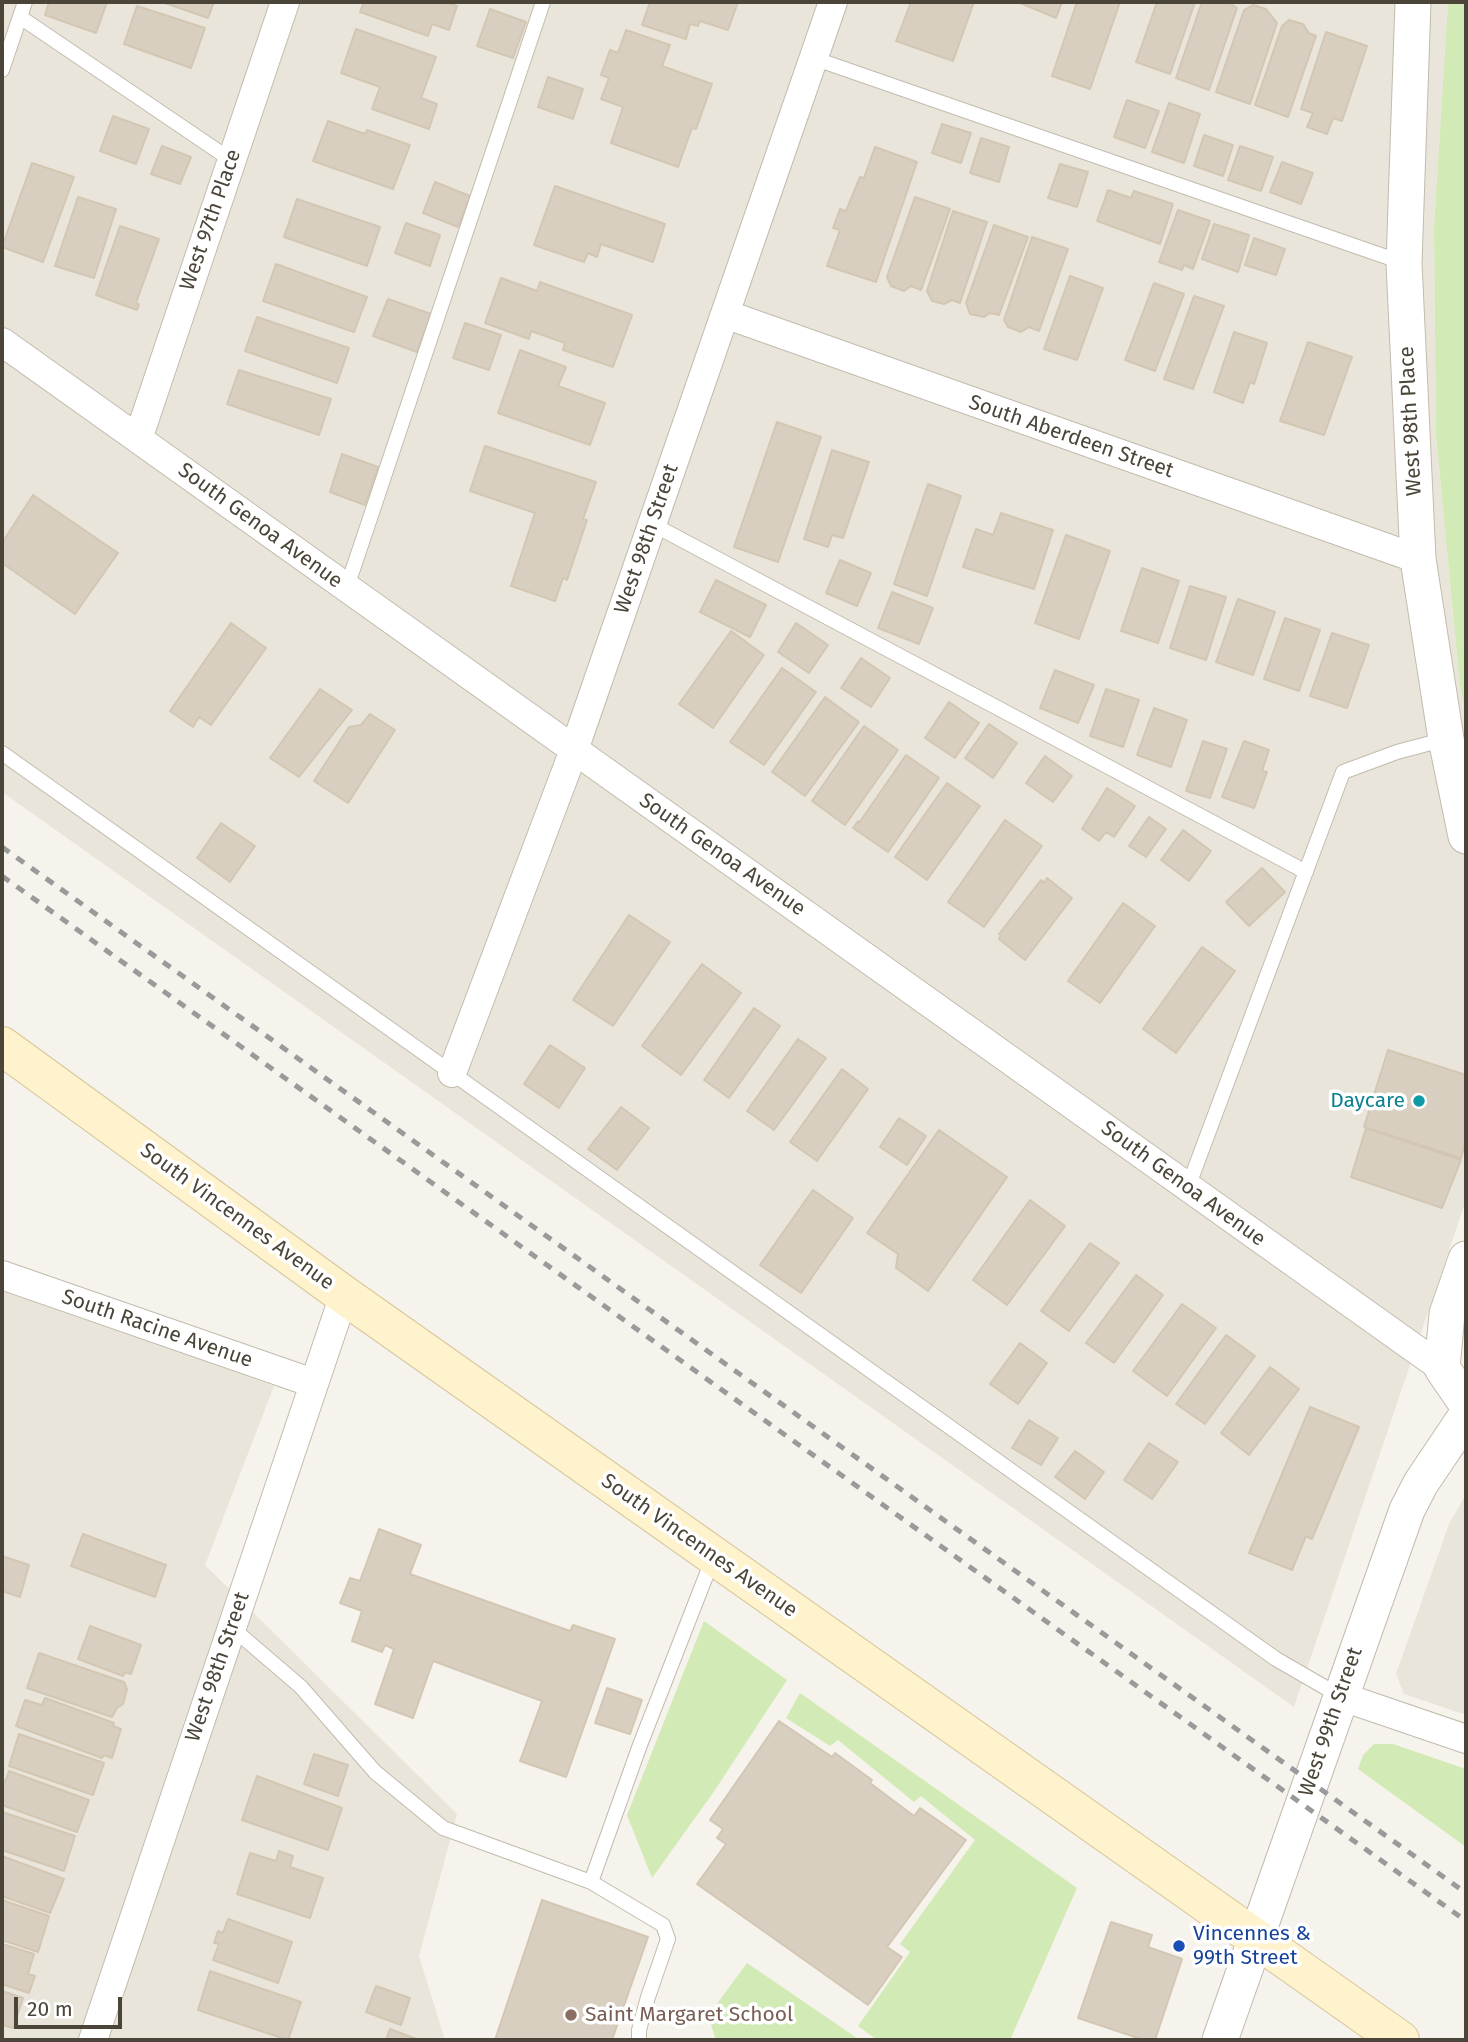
<!DOCTYPE html>
<style>
body{margin:0}
#map{position:relative;width:1468px;height:2042px;overflow:hidden;background:#f6f3ec;font-family:"Fira Sans",sans-serif}
canvas{display:block}
.frame{position:absolute;inset:0;border:4px solid #4b4439;pointer-events:none}
.scale{position:absolute;left:14px;top:1997px;width:108px;height:32px;box-sizing:border-box;border:4px solid #4b4439;border-top:0;padding-left:9px;font-size:21px;line-height:24px;white-space:nowrap;color:#4b4439;-webkit-text-stroke:5px #fff;paint-order:stroke}
</style>
<div id="map">
<canvas width="1468" height="2042"></canvas>
<div class="frame"></div>
<div class="scale">20 m</div>
</div>
<script>
const g = document.querySelector('canvas').getContext('2d');
g.lineJoin = 'round';
function fillPath(path, color) {
  g.fillStyle = color;
  g.fill(path, 'evenodd');
}
function toPath(rows) {
  const path = new Path2D();
  for (const r of rows) {
    path.moveTo(r[0], r[1]);
    for (let i = 2; i < r.length; i += 2) path.lineTo(r[i], r[i + 1]);
  }
  return path;
}
function trace(path, color, width, dash) {
  g.strokeStyle = color;
  g.lineWidth = width;
  g.lineCap = dash ? 'butt' : 'round';
  g.setLineDash(dash || []);
  g.stroke(path);
}
function write(font, color, halo, rows, align = 'center') {
  g.font = font + ' "Fira Sans",sans-serif';
  g.lineWidth = 7;
  g.setLineDash([]);
  g.textBaseline = 'middle';
  g.strokeStyle = halo;
  g.fillStyle = color;
  for (const [text, x, y, turn = 0] of rows) {
    g.save();
    g.translate(x, y);
    g.rotate((+turn || 0) * Math.PI / 180);
    g.textAlign = isNaN(turn) ? turn : align;
    if (halo) g.strokeText(text, 0, 0);
    g.fillText(text, 0, 0);
    g.restore();
  }
}
fillPath(toPath([
 [2,2,1448,2,1434,227,1436,436,1460,686,1466,715,1466,1200,1294,1707,2,792],
 [2,1287,274,1386,205,1565,457,1814,419,1956,445,2040,2,2040],
 [1466,1494,1466,1715,1404,1694,1396,1674,1449,1524]
]), '#eae5da');
fillPath(toPath([
 [1448,2,1466,2,1466,715,1460,686,1436,436,1434,227],
 [704,1621,787,1680,715,1790,652,1878,627,1815],
 [800,1693,1077,1888,1010,2040,877,2040,858,2026,910,1952,900,1944,975,1840,921,1796,914,1802,838,1740,830,1746,786,1718],
 [1374,1744,1393,1744,1466,1769,1466,1847,1358,1769,1363,1755],
 [747,1963,860,2040,716,2040,708,2016]
]), '#d2eab5');
const building = toPath([
 [49,2,107,2,96,33,45,15,49,2],
 [162,2,214,2,208,18,162,2],
 [364,2,445,2,457,6,449,30,432,24,428,36,360,12,364,2],
 [650,2,738,2,728,30,700,21,698,26,690,24,686,39,642,25,650,2],
 [911,2,974,2,953,61,896,41,911,2],
 [1018,2,1062,2,1056,18,1018,2],
 [1077,2,1120,2,1090,89,1052,76,1077,2],
 [1157,2,1195,2,1170,74,1136,62,1157,2],
 [1202,2,1228,2,1237,8,1209,90,1176,78,1202,2],
 [1253,5,1266,9,1277,23,1250,104,1216,92,1244,10,1253,5],
 [137,6,205,28,191,68,124,44,137,6],
 [490,9,526,22,513,58,477,46,490,9],
 [1289,20,1303,24,1309,33,1316,36,1288,117,1255,105,1282,26,1289,20],
 [356,29,436,57,421,98,437,104,429,129,372,109,380,87,341,73,356,29],
 [626,30,670,45,662,66,712,84,696,129,692,128,678,167,611,143,623,107,601,99,609,78,601,75,610,50,618,53,626,30],
 [1326,32,1367,46,1342,121,1333,118,1327,134,1307,127,1313,113,1301,109,1326,32],
 [548,77,583,89,573,119,538,107,548,77],
 [1127,100,1159,111,1145,148,1114,137,1127,100],
 [1169,103,1200,114,1184,163,1152,152,1169,103],
 [113,116,149,129,136,164,100,151,113,116],
 [328,121,365,134,367,130,410,145,393,189,313,161,328,121],
 [942,124,971,133,961,163,932,153,942,124],
 [1204,135,1233,145,1223,176,1194,166,1204,135],
 [981,138,1009,147,999,182,970,173,981,138],
 [162,146,191,157,180,184,151,174,162,146],
 [1240,146,1273,157,1261,191,1228,180,1240,146],
 [875,147,917,162,876,282,827,266,840,230,833,228,840,209,846,211,860,177,864,178,875,147],
 [1282,162,1313,173,1301,204,1270,192,1282,162],
 [32,163,74,177,43,262,2,247,32,163],
 [1060,164,1088,172,1077,207,1048,198,1060,164],
 [435,182,470,196,458,227,423,213,435,182],
 [555,186,665,224,653,262,601,244,597,257,588,253,584,262,534,245,555,186],
 [1108,190,1131,198,1134,191,1173,204,1160,244,1097,221,1108,190],
 [78,197,116,209,94,278,55,266,78,197],
 [915,197,950,209,921,290,911,286,904,291,891,286,887,277,915,197],
 [297,199,380,227,367,266,284,237,297,199],
 [1178,210,1210,221,1193,269,1184,265,1182,270,1159,262,1178,210],
 [953,211,987,222,960,303,952,300,944,304,932,301,927,291,953,211],
 [406,223,440,235,430,266,395,253,406,223],
 [1214,224,1249,235,1238,272,1202,259,1214,224],
 [994,225,1028,237,999,315,990,313,984,317,970,314,966,303,994,225],
 [120,226,159,239,136,303,139,304,137,310,96,295,120,226],
 [1032,237,1068,249,1039,331,1029,327,1021,332,1008,327,1004,320,1032,237],
 [1254,238,1285,249,1276,275,1245,265,1254,238],
 [276,264,367,297,354,332,263,301,276,264],
 [1070,276,1103,288,1077,360,1044,349,1070,276],
 [501,278,537,291,540,282,632,315,613,367,563,350,565,343,531,331,529,339,485,323,501,278],
 [1154,283,1184,294,1155,371,1125,360,1154,283],
 [1194,296,1224,306,1193,389,1164,379,1194,296],
 [388,299,431,314,417,352,373,336,388,299],
 [257,317,349,348,337,383,245,351,257,317],
 [465,323,501,335,489,370,453,358,465,323],
 [1234,332,1267,343,1254,384,1250,382,1243,403,1214,392,1234,332],
 [1308,342,1352,357,1324,435,1280,421,1308,342],
 [520,350,566,367,558,386,605,403,590,445,498,413,520,350],
 [239,370,331,399,319,435,227,404,239,370],
 [777,422,821,437,778,562,734,547,777,422],
 [485,446,596,482,583,519,587,520,567,580,563,578,555,601,511,586,535,513,470,491,485,446],
 [832,450,869,462,843,538,832,535,828,547,804,539,832,450],
 [342,454,378,467,365,505,330,492,342,454],
 [928,484,961,496,927,596,894,584,928,484],
 [33,495,118,553,75,614,2,563,2,543,33,495],
 [1001,513,1053,530,1034,589,963,567,976,529,993,535,1001,513],
 [1066,535,1110,551,1079,639,1035,623,1066,535],
 [840,560,871,573,857,606,826,593,840,560],
 [1142,568,1179,581,1158,643,1121,631,1142,568],
 [716,580,766,605,750,637,700,612,716,580],
 [1190,586,1226,597,1206,660,1170,648,1190,586],
 [892,592,933,608,919,644,878,628,892,592],
 [1238,599,1275,612,1253,675,1216,662,1238,599],
 [1285,618,1320,630,1299,691,1264,679,1285,618],
 [231,623,266,648,211,725,199,717,193,727,170,711,231,623],
 [796,623,828,645,809,673,778,652,796,623],
 [731,631,764,655,713,728,679,704,731,631],
 [1332,633,1369,645,1347,708,1310,696,1332,633],
 [861,658,890,678,871,707,841,688,861,658],
 [782,668,816,692,764,765,730,742,782,668],
 [1055,670,1094,685,1078,723,1040,708,1055,670],
 [320,689,352,710,299,777,270,758,320,689],
 [1106,689,1139,700,1123,747,1090,736,1106,689],
 [825,697,859,722,805,796,772,772,825,697],
 [949,702,979,723,955,758,925,738,949,702],
 [1154,708,1187,720,1171,767,1137,755,1154,708],
 [370,714,395,730,348,803,314,781,349,727,361,725,370,714],
 [989,724,1017,743,993,778,965,758,989,724],
 [864,726,898,750,845,825,812,801,864,726],
 [1203,741,1227,749,1210,798,1186,791,1203,741],
 [1244,741,1269,750,1262,771,1267,772,1254,808,1222,797,1244,741],
 [906,755,939,778,888,852,853,828,858,821,859,823,906,755],
 [1045,756,1072,776,1053,802,1026,783,1045,756],
 [947,783,980,806,927,880,895,857,947,783],
 [1107,788,1135,806,1114,837,1106,832,1099,841,1082,829,1107,788],
 [1149,817,1166,829,1146,857,1129,846,1149,817],
 [1005,820,1042,846,984,927,948,902,1005,820],
 [221,823,255,846,230,882,197,858,221,823],
 [1183,830,1211,851,1189,881,1161,860,1183,830],
 [1262,868,1285,892,1249,926,1226,902,1262,868],
 [1047,878,1072,898,1025,960,999,939,1001,935,999,934,1041,880,1044,883,1047,878],
 [1123,903,1155,926,1100,1003,1068,981,1123,903],
 [629,915,670,942,613,1026,573,1000,629,915],
 [1202,947,1235,971,1176,1053,1143,1029,1202,947],
 [702,964,741,993,681,1075,642,1046,702,964],
 [754,1008,780,1026,729,1098,704,1080,754,1008],
 [798,1039,826,1058,774,1130,747,1111,798,1039],
 [550,1045,585,1068,559,1108,524,1084,550,1045],
 [1388,1050,1466,1075,1466,1141,1461,1158,1364,1127,1388,1050],
 [842,1069,868,1089,817,1161,790,1142,842,1069],
 [621,1107,649,1128,617,1170,588,1149,621,1107],
 [899,1118,926,1136,907,1165,880,1147,899,1118],
 [1366,1128,1461,1160,1442,1208,1351,1177,1366,1128],
 [939,1130,1007,1177,928,1291,896,1268,898,1254,867,1233,939,1130],
 [813,1190,853,1218,801,1293,760,1265,813,1190],
 [1030,1200,1065,1226,1007,1305,973,1280,1030,1200],
 [1090,1243,1119,1263,1069,1331,1041,1311,1090,1243],
 [1136,1275,1163,1295,1114,1363,1086,1343,1136,1275],
 [1182,1304,1216,1328,1167,1396,1133,1371,1182,1304],
 [1226,1335,1255,1356,1205,1424,1176,1404,1226,1335],
 [1020,1343,1047,1363,1018,1404,990,1384,1020,1343],
 [1270,1367,1299,1389,1249,1455,1221,1433,1270,1367],
 [1310,1407,1359,1427,1312,1539,1306,1536,1292,1570,1249,1553,1310,1407],
 [1029,1420,1058,1438,1041,1465,1012,1448,1029,1420],
 [1149,1443,1178,1462,1152,1499,1124,1480,1149,1443],
 [1075,1451,1104,1472,1085,1499,1055,1477,1075,1451],
 [379,1529,421,1545,410,1574,570,1631,573,1625,615,1639,566,1777,520,1761,542,1701,433,1661,413,1718,375,1704,394,1649,385,1645,382,1652,352,1641,362,1611,340,1603,350,1578,360,1581,379,1529],
 [83,1534,166,1565,155,1597,71,1566,83,1534],
 [2,1556,29,1565,20,1597,2,1591,2,1556],
 [90,1626,141,1645,131,1674,125,1672,123,1676,78,1659,90,1626],
 [39,1653,124,1682,127,1689,123,1704,117,1708,112,1717,27,1688,39,1653],
 [607,1688,642,1700,630,1734,595,1723,607,1688],
 [45,1698,114,1723,113,1726,121,1729,112,1758,104,1755,102,1758,16,1726,25,1700,42,1705,45,1698],
 [779,1721,832,1757,835,1753,872,1780,870,1783,914,1816,920,1808,966,1840,887,1947,902,1957,868,2005,697,1884,726,1844,717,1838,723,1829,710,1820,779,1721],
 [19,1734,104,1763,93,1795,9,1766,19,1734],
 [314,1754,348,1765,338,1796,304,1784,314,1754],
 [9,1771,89,1800,77,1832,2,1805,2,1781,5,1782,9,1771],
 [257,1776,342,1808,328,1850,242,1820,257,1776],
 [2,1812,75,1836,64,1871,2,1850,2,1812],
 [279,1851,293,1856,290,1867,323,1878,310,1918,237,1894,250,1853,276,1861,279,1851],
 [2,1856,64,1879,50,1913,2,1896,2,1856],
 [2,1900,49,1916,38,1952,2,1940,2,1900],
 [542,1900,648,1937,612,2040,495,2040,542,1900],
 [228,1919,292,1942,278,1983,213,1960,219,1944,214,1943,218,1931,223,1933,228,1919],
 [1111,1922,1152,1935,1148,1947,1182,1959,1155,2040,1144,2040,1078,2018,1111,1922],
 [2,1944,34,1954,28,1974,35,1976,29,1993,2,1984,2,1944],
 [210,1971,301,2002,288,2040,198,2010,210,1971],
 [376,1986,410,1998,401,2025,366,2012,376,1986],
 [2,1991,23,1998,13,2028,2,2025,2,1991],
 [390,2029,419,2040,386,2040,390,2029]
]);
fillPath(building, '#d8cfc1');
trace(building, '#d3c7b4', 2);
const service = toPath([
 [20,17,231,160],
 [813,58,1404,263],
 [2,70,25,2],
 [652,524,1306,872],
 [347,587,543,2],
 [2,753,1276,1659,1340,1696],
 [1188,1187,1343,772,1397,752,1446,739],
 [231,1627,301,1687,375,1772,443,1828,591,1882,640,1745,713,1558],
 [591,1882,663,1925,668,1939,648,1997,639,2030,639,2040]
]);
const minor = toPath([
 [725,314,1418,559],
 [2,342,1442,1368],
 [138,439,285,2],
 [452,1073,574,750,833,2],
 [2,1275,313,1383],
 [1340,1696,1466,1739],
 [93,2040,344,1295]
]);
const tertiary = toPath([
 [1413,2,1404,263,1418,559,1446,739,1466,836],
 [1466,1259,1447,1314,1442,1368,1466,1403],
 [1220,2040,1407,1510,1421,1483,1466,1416]
]);
const secondary = toPath([
 [2,1046,344,1295,1400,2040]
]);
trace(service, '#c2bbae', 16);
trace(minor, '#c2bbae', 30);
trace(tertiary, '#c2bbae', 37);
trace(secondary, '#d6c79b', 40);
trace(service, '#fff', 14);
trace(minor, '#fff', 28);
trace(tertiary, '#fff', 35);
trace(secondary, '#fff3cd', 38);
trace(toPath([
 [2,847,1466,1893],
 [2,876,1466,1921]
]), '#9a9a9a', 5, [9, 9]);
for (const [x, y, r, color] of [
 [1419,1101,7,"#0f9aa8"],
 [1179,1946,7,"#1a4fb4"],
 [571,2015,7,"#8d6e63"]
]) {
  const dot = new Path2D();
  dot.arc(x, y, r, 0, 2 * Math.PI);
  g.fillStyle = color;
  g.fill(dot);
  trace(dot, '#fff', 2.5);
}
write('21px', '#4b4439', '#fff', [
 ["West 97th Place",211,220,-71],
 ["West 98th Place",1411,421,-93],
 ["South Aberdeen Street",1071,437,19],
 ["South Genoa Avenue",260,526,36],
 ["West 98th Street",647,539,-71],
 ["South Genoa Avenue",722,855,35],
 ["South Genoa Avenue",1183,1184,36],
 ["South Vincennes Avenue",237,1217,36],
 ["South Racine Avenue",157,1329,19],
 ["South Vincennes Avenue",699,1546,35],
 ["West 98th Street",218,1667,-71],
 ["West 99th Street",1331,1722,-71]
]);
write('21px', '#0d838f', '#fff', [
 ["Daycare",1405,1101]
], 'right');
write('21px', '#164399', '#fff', [
 ["Vincennes &",1193,1934],
 ["99th Street",1193,1958]
], 'left');
write('21px', '#785e54', '#fff', [
 ["Saint Margaret School",585,2015]
], 'left');
</script>
